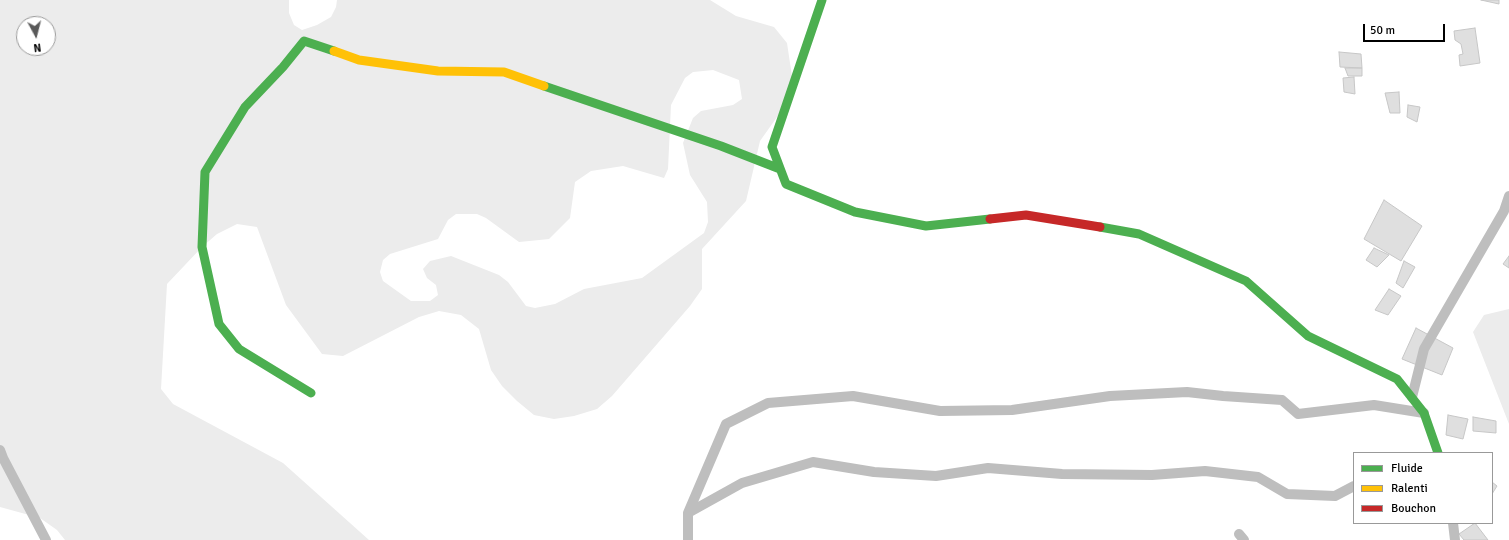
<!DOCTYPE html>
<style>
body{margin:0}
#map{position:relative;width:1509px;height:540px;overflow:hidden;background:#fff;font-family:Signika,sans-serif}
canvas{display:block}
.legend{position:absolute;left:1353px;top:452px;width:140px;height:72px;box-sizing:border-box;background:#fff;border:1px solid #999;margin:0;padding:5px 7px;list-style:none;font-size:12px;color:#000}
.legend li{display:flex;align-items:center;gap:8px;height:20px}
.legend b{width:20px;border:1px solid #999}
.north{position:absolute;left:16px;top:16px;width:40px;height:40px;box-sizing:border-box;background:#fff;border:1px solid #999;border-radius:50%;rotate:173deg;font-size:11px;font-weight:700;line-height:16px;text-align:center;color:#000}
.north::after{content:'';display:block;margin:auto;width:14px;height:18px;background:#595959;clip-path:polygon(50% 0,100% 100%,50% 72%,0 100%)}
.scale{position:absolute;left:1363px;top:24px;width:82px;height:18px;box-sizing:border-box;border:2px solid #000;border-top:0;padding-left:5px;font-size:12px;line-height:14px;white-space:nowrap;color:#000;-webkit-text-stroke:3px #fff;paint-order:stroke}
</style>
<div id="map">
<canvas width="1509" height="540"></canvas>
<ul class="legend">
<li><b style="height:5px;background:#4caf50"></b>Fluide</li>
<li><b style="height:5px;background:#ffc107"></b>Ralenti</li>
<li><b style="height:5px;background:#c62828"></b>Bouchon</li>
</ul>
<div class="north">N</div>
<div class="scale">50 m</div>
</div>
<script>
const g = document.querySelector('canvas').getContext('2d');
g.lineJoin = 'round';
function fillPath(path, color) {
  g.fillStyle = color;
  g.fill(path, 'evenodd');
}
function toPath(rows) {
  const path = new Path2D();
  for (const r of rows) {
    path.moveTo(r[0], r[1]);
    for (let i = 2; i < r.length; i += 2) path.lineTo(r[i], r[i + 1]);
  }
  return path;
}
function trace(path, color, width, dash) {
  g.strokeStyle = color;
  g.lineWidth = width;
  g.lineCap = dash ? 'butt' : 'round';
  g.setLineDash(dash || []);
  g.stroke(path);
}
fillPath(toPath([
 [0,0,289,0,289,13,294,25,302,30,317,25,331,17,336,7,337,0,710,0,736,16,774,27,787,43,793,83,787,103,760,141,746,201,702,249,702,289,690,306,612,396,597,409,574,416,554,419,534,415,517,401,502,386,491,370,479,329,461,315,439,311,419,317,343,356,322,354,286,305,257,227,237,224,217,234,202,247,167,284,161,389,173,404,283,463,369,540,65,540,57,530,40,518,0,507],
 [24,24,48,24,48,48,24,48],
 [713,70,739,80,742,99,733,105,701,111,693,118,683,143,690,175,707,202,708,222,704,233,642,278,584,289,555,304,535,308,526,306,508,282,499,275,451,256,430,261,423,269,427,278,436,285,438,295,430,301,411,301,383,281,380,272,383,260,390,254,438,239,448,220,456,214,477,214,486,218,519,242,549,239,570,218,575,182,591,171,623,166,664,178,668,169,671,105,685,78,693,72],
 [1509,309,1509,424,1473,332,1484,315]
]), '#ececec');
const building = toPath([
 [1481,0,1499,0,1499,4,1481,0],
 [1475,28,1480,63,1460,66,1459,55,1463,54,1461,44,1455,40,1454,31,1475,28],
 [1339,52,1361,54,1362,68,1340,67,1339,52],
 [1345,68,1362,68,1362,76,1348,76,1345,68],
 [1354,77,1355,94,1344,92,1343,78,1354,77],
 [1399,92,1400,113,1390,113,1385,93,1399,92],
 [1408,105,1420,107,1417,122,1407,117,1408,105],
 [1384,200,1422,226,1401,261,1364,239,1384,200],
 [1374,248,1389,255,1377,267,1366,260,1374,248],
 [1509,256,1509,268,1503,264,1509,256],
 [1404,261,1415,267,1403,288,1396,283,1404,261],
 [1389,289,1401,296,1388,315,1375,310,1389,289],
 [1416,328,1453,348,1442,375,1402,359,1416,328],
 [1448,415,1468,419,1463,439,1446,435,1448,415],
 [1473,417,1496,421,1496,433,1473,431,1473,417],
 [1492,482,1497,486,1492,494,1492,482],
 [1475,523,1488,540,1464,540,1459,534,1475,523]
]);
fillPath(building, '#dfdfdf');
trace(building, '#c7c7c7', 1);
trace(toPath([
 [1412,397,1424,349,1504,211,1509,196],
 [0,450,3,458,46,540],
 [688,513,726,424,768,403,853,396,940,411,1012,410,1110,396,1187,392,1223,396,1282,400,1298,414,1374,405,1424,413],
 [1453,523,1455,540],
 [1239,534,1244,540],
 [688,540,688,513,742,483,813,462,874,472,936,476,988,468,1062,474,1152,475,1205,471,1258,477,1287,494,1335,496,1354,486]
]), '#bebebe', 10);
trace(toPath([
 [822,0,772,147,786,184,855,212,926,226,990,219],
 [544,86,721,146,780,169],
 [1100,227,1139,234,1246,281,1308,336,1397,379,1424,413,1438,453],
 [311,393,239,349,219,324,202,247,205,172,245,107,283,67,304,41,334,51]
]), '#4caf50', 9);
trace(toPath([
 [334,51,359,60,438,71,504,72,544,86]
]), '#ffc107', 9);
trace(toPath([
 [990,219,1026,215,1100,227]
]), '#c62828', 9);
</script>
